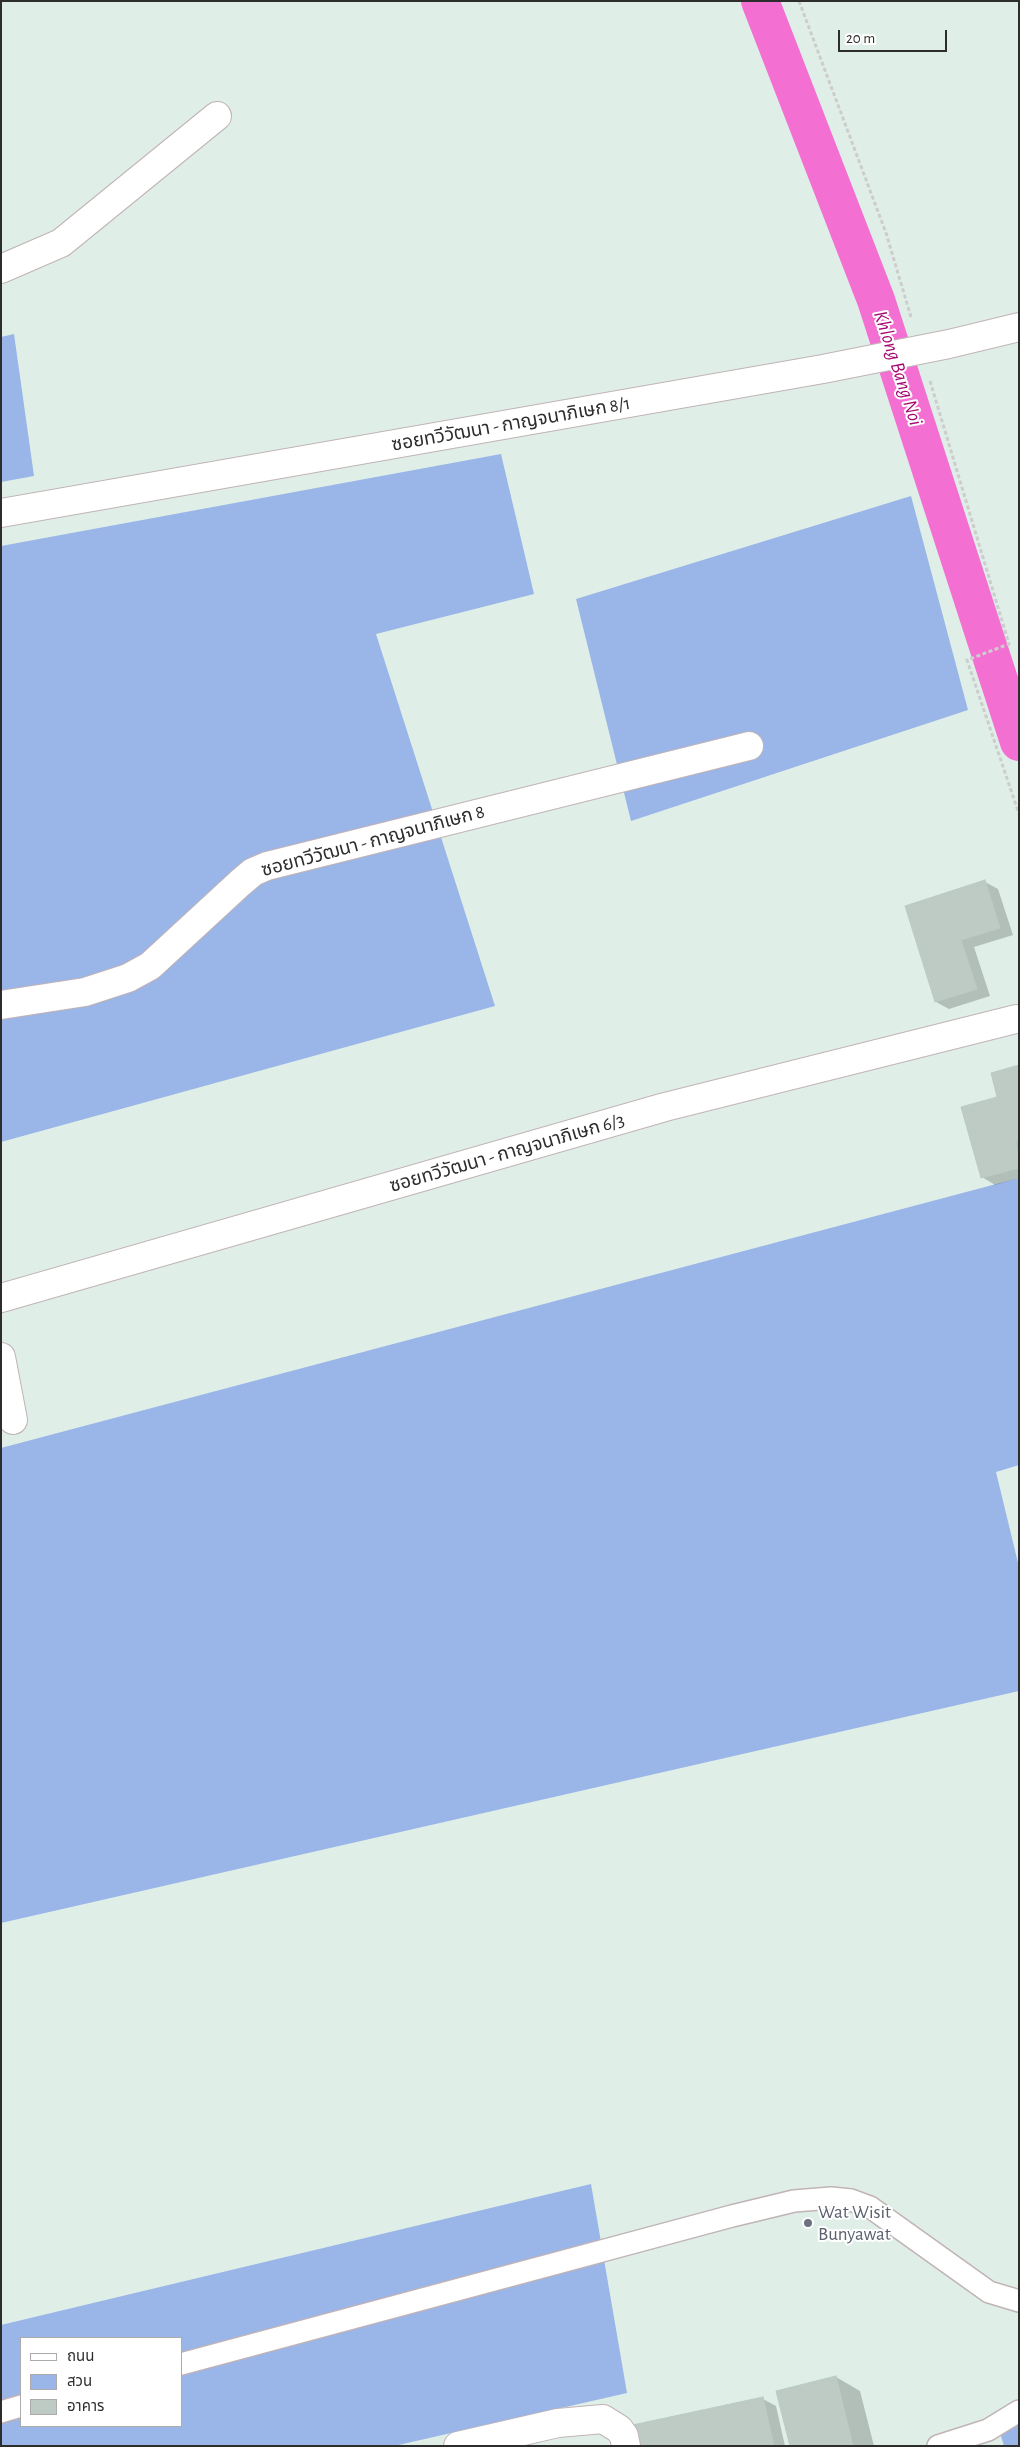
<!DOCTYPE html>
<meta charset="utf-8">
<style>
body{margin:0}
#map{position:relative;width:1020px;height:2447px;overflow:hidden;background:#dfefe8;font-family:"Alegreya Sans","Noto Sans Thai",sans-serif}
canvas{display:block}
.frame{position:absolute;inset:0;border:2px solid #2d2d2d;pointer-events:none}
.legend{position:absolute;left:20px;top:2337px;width:162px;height:90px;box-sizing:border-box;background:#fff;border:1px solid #ababab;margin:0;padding:6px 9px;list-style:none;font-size:15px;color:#2d2d2d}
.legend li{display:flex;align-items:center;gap:10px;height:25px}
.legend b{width:25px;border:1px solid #ababab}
.scale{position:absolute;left:838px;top:30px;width:109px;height:22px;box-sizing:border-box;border:2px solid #2d2d2d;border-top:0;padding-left:6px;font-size:15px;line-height:18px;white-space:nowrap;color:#2d2d2d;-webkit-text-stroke:4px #fff;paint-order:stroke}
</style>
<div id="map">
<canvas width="1020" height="2447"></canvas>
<div class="frame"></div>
<ul class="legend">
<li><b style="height:6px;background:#fff"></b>ถนน</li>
<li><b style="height:14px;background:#9ab5e7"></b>สวน</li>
<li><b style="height:14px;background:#becbc5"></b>อาคาร</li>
</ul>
<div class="scale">20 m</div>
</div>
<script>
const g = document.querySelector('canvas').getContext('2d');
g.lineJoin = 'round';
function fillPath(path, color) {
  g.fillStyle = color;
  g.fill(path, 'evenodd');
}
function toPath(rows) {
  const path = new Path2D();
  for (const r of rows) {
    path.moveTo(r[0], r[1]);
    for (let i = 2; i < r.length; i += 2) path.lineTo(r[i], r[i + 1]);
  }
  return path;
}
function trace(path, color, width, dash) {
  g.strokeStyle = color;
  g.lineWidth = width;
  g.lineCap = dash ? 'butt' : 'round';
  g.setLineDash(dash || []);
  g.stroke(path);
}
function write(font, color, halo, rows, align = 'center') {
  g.font = font + ' "Alegreya Sans","Noto Sans Thai",sans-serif';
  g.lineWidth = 4;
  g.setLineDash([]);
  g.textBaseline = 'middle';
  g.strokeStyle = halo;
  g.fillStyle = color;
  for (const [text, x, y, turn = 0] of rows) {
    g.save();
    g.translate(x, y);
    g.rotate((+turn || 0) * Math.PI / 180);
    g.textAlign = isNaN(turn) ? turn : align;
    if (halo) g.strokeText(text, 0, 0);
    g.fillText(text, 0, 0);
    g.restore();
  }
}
fillPath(toPath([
 [14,334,34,476,1,482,1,337],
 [501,454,534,594,376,634,495,1006,1,1142,1,546],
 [911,496,968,710,631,821,576,599],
 [1019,1178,1019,1465,996,1472,1019,1567,1019,1691,1,1923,1,1448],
 [591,2184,627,2393,394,2446,1,2446,1,2325],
 [21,2338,181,2338,181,2426,21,2426],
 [1019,2417,1019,2446,1004,2446,1000,2433]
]), '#9ab5e7');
fillPath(toPath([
 [985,882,998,889,1013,935,974,947,990,996,949,1009,936,1002,906,907],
 [1019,1066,1019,1178,995,1185,982,1177,999,1098],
 [836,2377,860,2391,874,2446,792,2446],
 [763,2399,776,2406,785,2446,633,2446]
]), '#0003');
trace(toPath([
 [760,1,876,300,1019,742]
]), '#f370d2', 38);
const building = toPath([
 [985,880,1000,928,961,940,977,989,935,1002,905,906,985,880],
 [1019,1065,1019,1140,1016,1141,1019,1168,981,1178,961,1107,997,1097,991,1073,1019,1065],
 [836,2376,853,2446,790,2446,776,2391,836,2376],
 [763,2397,774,2446,632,2446,628,2426,763,2397]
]);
fillPath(building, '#becbc5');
trace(building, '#b8cbc4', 1);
const lane = toPath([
 [181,2364,732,2216,794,2201,831,2198,851,2200,870,2207,989,2292,1019,2301],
 [1,2412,21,2406],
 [938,2446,988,2430,1019,2411]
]);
const street = toPath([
 [1,269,61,243,217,116],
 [1,513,823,369,949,344,1019,327],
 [1,1005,85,992,128,978,150,966,240,883,253,872,267,866,749,746],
 [1,1298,665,1107,1016,1019],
 [1,1357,13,1420],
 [458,2446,558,2423,603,2419,619,2429,624,2436,626,2446]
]);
trace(lane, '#c1b3b6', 24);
trace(street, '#c1b3b6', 30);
trace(toPath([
 [799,1,886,233,911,317],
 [930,381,1009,644,967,660,1019,814]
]), '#cdcdcd', 3, [4, 2.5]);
trace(lane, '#fff', 21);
trace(street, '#fff', 28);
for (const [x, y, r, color] of [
 [808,2223,5,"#6b7280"]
]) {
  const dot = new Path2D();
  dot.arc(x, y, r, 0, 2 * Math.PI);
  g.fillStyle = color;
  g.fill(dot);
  trace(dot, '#fff', 2);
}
write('19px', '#2d2d2d', '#fff', [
 ["ซอยทวีวัฒนา - กาญจนาภิเษก 8/1",511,424,-10],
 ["ซอยทวีวัฒนา - กาญจนาภิเษก 8",373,841,-15],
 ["ซอยทวีวัฒนา - กาญจนาภิเษก 6/3",507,1153,-16]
]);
write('19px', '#5b616d', '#fff', [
 ["Wat Wisit",818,2212],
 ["Bunyawat",818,2234]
], 'left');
write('italic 20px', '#a50971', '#fff', [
 ["Khlong Bang Noi",898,368,72]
]);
</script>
